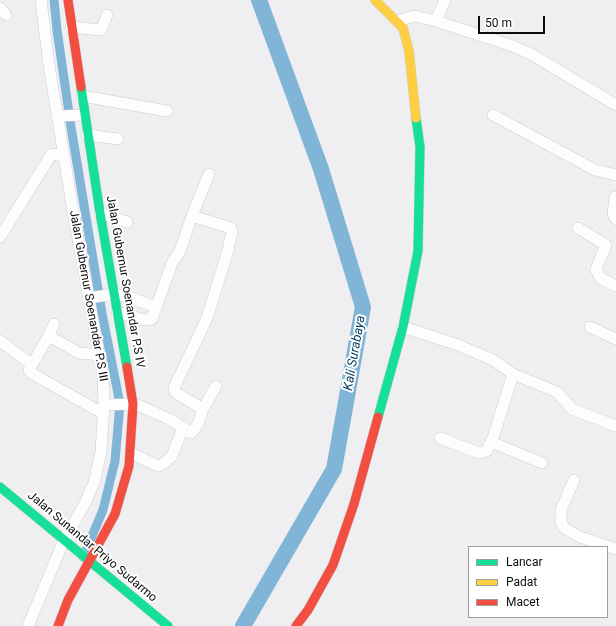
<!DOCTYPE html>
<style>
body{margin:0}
#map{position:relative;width:616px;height:626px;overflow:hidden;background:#efeff1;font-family:Roboto,sans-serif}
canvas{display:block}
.legend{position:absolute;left:468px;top:546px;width:140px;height:72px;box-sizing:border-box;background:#fff;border:1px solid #9e9e9e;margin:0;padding:5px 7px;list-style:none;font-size:12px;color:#0c0c0d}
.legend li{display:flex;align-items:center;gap:8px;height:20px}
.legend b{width:20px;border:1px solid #9e9e9e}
.scale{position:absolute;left:478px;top:16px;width:67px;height:18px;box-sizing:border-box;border:2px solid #0c0c0d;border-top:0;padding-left:5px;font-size:12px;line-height:14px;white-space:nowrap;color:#0c0c0d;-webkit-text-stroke:3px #fff;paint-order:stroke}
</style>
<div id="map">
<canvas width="616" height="626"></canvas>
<ul class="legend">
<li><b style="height:5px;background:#16e098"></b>Lancar</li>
<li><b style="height:5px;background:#ffcf43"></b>Padat</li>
<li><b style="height:5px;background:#f24e42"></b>Macet</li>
</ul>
<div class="scale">50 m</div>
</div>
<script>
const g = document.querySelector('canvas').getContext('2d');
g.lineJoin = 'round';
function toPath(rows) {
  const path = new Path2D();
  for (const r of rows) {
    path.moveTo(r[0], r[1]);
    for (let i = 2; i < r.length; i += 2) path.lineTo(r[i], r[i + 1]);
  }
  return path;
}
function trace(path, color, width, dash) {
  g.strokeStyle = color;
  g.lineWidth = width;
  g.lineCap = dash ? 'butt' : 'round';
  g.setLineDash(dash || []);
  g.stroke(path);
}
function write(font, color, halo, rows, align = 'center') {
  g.font = font + ' Roboto,sans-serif';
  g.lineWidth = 4;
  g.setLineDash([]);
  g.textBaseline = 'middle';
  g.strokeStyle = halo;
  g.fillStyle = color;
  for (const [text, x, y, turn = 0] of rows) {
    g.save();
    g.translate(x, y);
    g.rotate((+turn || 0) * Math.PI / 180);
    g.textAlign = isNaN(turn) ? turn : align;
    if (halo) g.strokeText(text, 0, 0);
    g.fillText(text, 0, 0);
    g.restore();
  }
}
trace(toPath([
 [54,0,57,30,71,127,102,313,120,404,115,461,103,510,83,557]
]), '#81b5d8', 9);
trace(toPath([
 [243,626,334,469,363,307,321,169,259,0]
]), '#81b5d8', 16);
const street = toPath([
 [0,8,6,15],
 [397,21,414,16,436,21,510,45,531,54,616,105],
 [436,21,445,0],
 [71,27,101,30,107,15],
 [82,96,167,111],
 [493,115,595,170,616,175],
 [58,116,84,115],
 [87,135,118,139],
 [615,197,613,214,616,219],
 [100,213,127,222],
 [192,216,209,174],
 [578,228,606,245,596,269,600,278,616,286],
 [0,237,51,155,53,154,64,156],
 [89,298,114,294,129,297,155,307],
 [117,312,145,320,152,319,172,263,180,251,192,216,231,228,232,232,227,254,207,318,174,388,176,393,203,409],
 [403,327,458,345,493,360,513,374,557,392,572,409,616,426],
 [590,327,616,339],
 [48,337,54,324],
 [0,341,31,364],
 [100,355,79,353,58,341,48,337,29,370,31,373,104,414],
 [104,405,133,404,140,406,169,419,191,433,198,424,203,409,216,386],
 [440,438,479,453,487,451,494,435,513,374],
 [491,442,542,463],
 [131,453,158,466,163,464,172,456,183,428],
 [574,480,561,510,561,522,564,528,580,537,616,549],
 [28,626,64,540,84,505,94,483,101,452,104,405,103,376,73,211,49,65,41,0]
]);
const fast = toPath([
 [81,87,100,213,127,367],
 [378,417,403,327,418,251,420,147,416,118],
 [0,487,168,626]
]);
const slow = toPath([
 [375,0,403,28,409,51,416,118]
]);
const jam = toPath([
 [68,0,81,87],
 [58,626,68,600,115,514,129,466,133,404,127,367],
 [296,626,308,610,333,565,354,504,378,417]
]);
trace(street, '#cdcdcf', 12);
trace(fast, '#cdcdcf', 10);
trace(slow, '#cdcdcf', 10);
trace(jam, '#cdcdcf', 10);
trace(street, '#fdfdfd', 11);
trace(fast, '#16e098', 9);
trace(slow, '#ffcf43', 9);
trace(jam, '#f24e42', 9);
write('12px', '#0c0c0d', '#fff', [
 ["Jalan Gubernur Soenandar P.S IV",125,282,80],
 ["Jalan Gubernur Soenandar P.S III",88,296,80],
 ["Jalan Sunandar Priyo Sudarmo",92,547,40]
]);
write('italic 13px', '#003e5f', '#fff', [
 ["Kali Surabaya",355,353,-80]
]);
</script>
